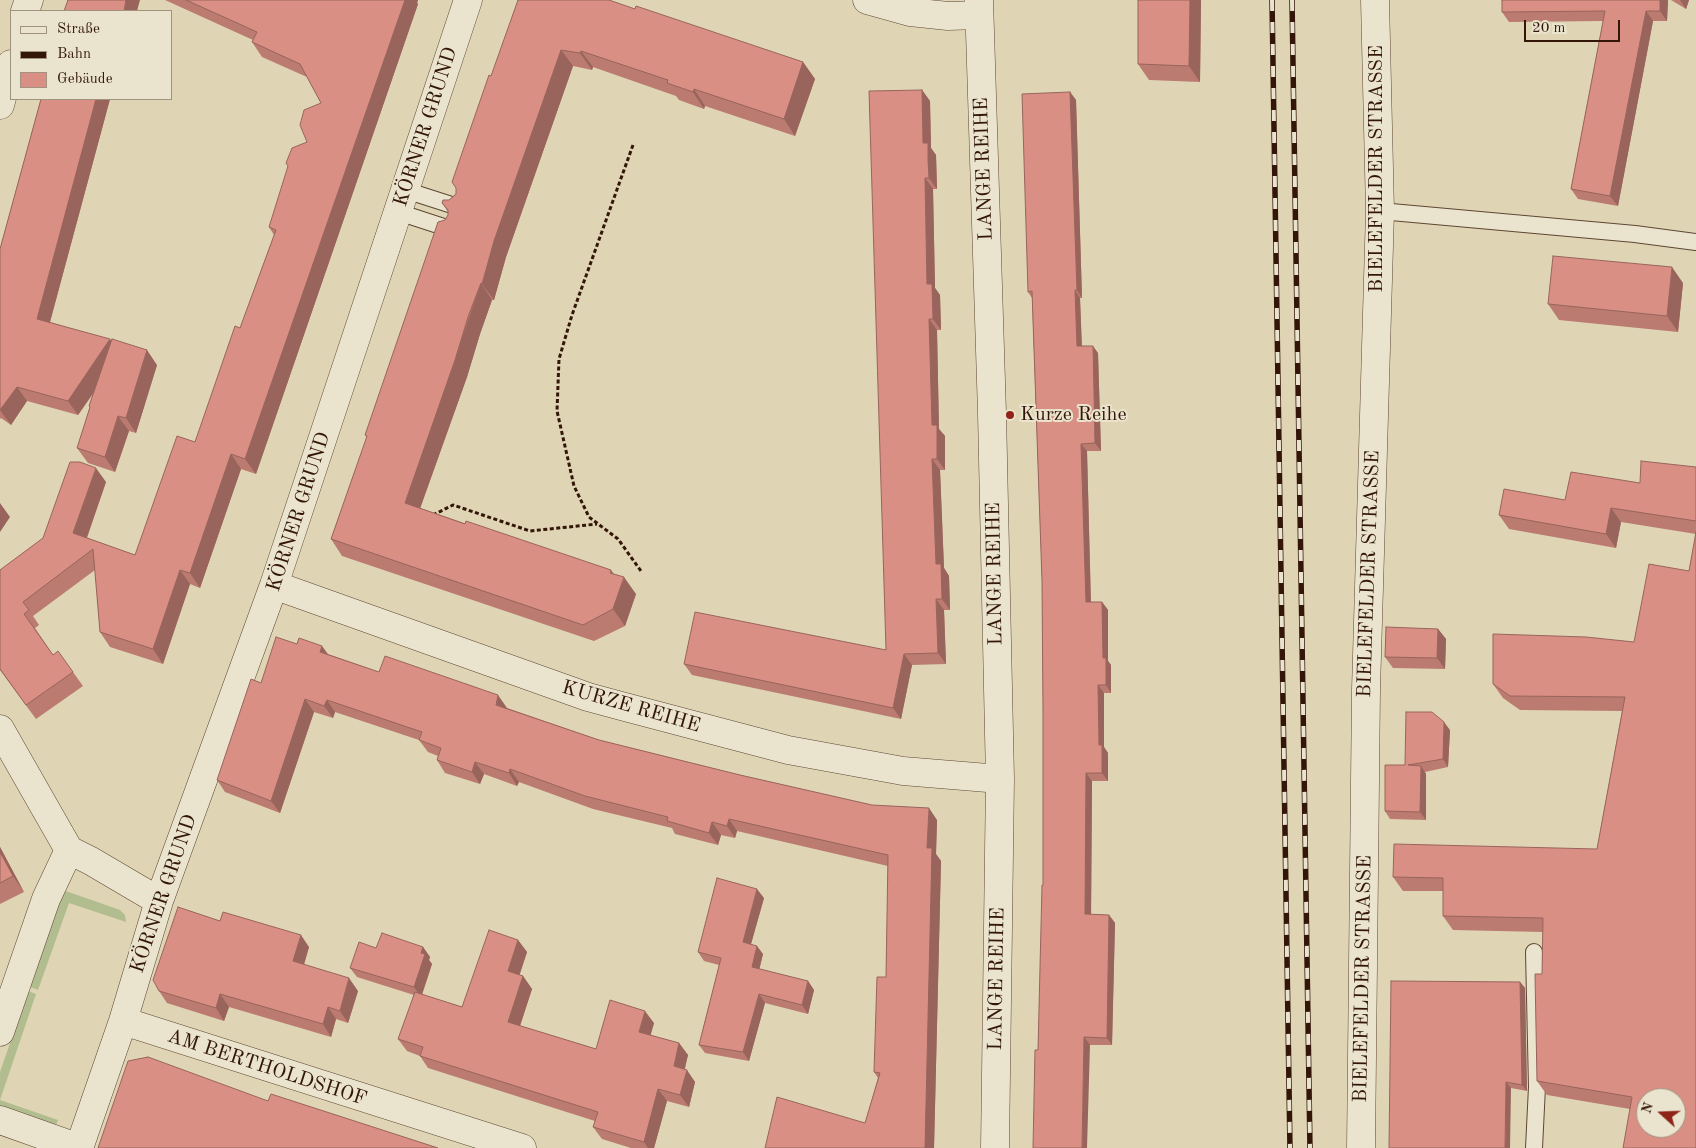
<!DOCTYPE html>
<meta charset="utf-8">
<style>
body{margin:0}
#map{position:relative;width:1696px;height:1148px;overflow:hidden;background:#dfd5b4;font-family:"Old Standard TT",serif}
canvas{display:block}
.legend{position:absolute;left:10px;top:10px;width:162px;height:90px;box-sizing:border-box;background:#eae4ce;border:1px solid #a1927f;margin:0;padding:6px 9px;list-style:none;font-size:15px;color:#331608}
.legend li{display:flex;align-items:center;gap:10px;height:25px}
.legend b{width:25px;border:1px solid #a1927f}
.north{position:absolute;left:1636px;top:1088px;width:50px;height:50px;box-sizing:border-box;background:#eae4ce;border:1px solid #a1927f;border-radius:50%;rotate:290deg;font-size:14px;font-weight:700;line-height:20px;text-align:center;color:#331608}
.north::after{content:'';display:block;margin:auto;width:18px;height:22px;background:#8f2418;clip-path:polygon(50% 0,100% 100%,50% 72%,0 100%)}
.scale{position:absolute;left:1524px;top:20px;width:96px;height:22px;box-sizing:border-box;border:2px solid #331608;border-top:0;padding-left:6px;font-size:15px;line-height:18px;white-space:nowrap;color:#331608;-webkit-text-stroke:4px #eae4ce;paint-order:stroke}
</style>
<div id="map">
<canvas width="1696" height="1148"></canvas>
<ul class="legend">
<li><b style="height:6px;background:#eae4ce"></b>Straße</li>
<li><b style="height:6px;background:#331608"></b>Bahn</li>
<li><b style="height:14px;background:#d98f83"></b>Gebäude</li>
</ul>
<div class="north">N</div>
<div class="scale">20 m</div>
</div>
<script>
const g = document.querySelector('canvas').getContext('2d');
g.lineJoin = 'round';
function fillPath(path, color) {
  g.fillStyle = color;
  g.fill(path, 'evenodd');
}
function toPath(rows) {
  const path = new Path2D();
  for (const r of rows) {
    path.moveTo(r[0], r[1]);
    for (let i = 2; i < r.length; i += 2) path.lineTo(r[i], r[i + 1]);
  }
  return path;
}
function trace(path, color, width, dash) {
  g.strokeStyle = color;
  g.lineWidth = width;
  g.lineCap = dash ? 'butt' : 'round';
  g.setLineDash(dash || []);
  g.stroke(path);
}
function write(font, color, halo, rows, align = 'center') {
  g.font = font + ' "Old Standard TT",serif';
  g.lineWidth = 4;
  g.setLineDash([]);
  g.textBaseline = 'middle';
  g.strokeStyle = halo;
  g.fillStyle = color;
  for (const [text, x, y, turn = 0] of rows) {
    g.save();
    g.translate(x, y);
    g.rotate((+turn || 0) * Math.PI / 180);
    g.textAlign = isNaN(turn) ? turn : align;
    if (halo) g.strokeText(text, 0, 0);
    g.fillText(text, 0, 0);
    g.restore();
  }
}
fillPath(toPath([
 [63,890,120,910,125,915,126,922,69,903,38,990,30,987],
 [28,991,36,994,0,1100,58,1120,56,1125,0,1106,0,1072]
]), '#b1bd8e');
const service = toPath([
 [405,190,458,207],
 [1380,211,1635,234,1696,242],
 [398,212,450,229],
 [1534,952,1537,1087,1534,1148]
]);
const minor = toPath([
 [867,0,910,12,948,16,979,15],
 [979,0,992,413,1000,779,995,1148],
 [25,11,29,0],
 [0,105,11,64],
 [274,585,588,697,625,707,788,750,903,771,1000,779],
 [0,729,69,850,91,861,159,901],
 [123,1021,522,1148],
 [0,1032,46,899,69,850],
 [0,1120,79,1148,123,1021,159,901,274,585,468,0],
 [1361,1148,1366,690,1380,211,1375,0]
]);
trace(service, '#5e4633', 18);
trace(minor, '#5e4633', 29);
trace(toPath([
 [633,145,572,315,559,359,557,411,574,486,589,517,618,539,641,571],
 [433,515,453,505,530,531,597,524]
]), '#331608', 3, [4, 2.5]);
trace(service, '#eae4ce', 16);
trace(minor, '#eae4ce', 28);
const rail = toPath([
 [1272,0,1290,1148],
 [1292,0,1310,1148]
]);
trace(rail, '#331608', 5.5);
trace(rail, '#eae4ce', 4, [11]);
fillPath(toPath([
 [165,0,418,0,417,3,418,4,256,474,241,469,200,588,190,584,163,664,110,647,100,632,95,570,33,616,39,625,35,628,53,655,73,672,83,686,36,719,0,670,43,538,106,482,87,538,135,555,195,442,240,328,274,235,269,227,307,142,321,103,307,77,262,57,252,42,253,40],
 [1138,0,1201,0,1200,82,1149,80,1138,64],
 [1668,0,1667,21,1653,21,1618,206,1578,199,1571,189,1603,21,1509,22,1502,12],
 [1671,0,1689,0,1686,9],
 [635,9,803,62,815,79,795,136,705,106,704,109,679,100,676,96,593,67,592,70,573,66,506,257,494,300,492,300,480,334,467,377,420,508,613,574,636,594,625,626,594,641,342,556,331,539,367,437,365,435,445,220,448,215,448,212,442,203,449,200,456,194,491,76],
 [922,90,930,101,931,148,936,155,937,189,933,189,935,288,940,295,941,330,937,330,939,429,945,436,945,470,940,470,944,568,949,576,950,610,944,610,946,664,912,665,901,719,692,675,684,664,886,650],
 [1070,92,1076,100,1082,298,1080,298,1082,346,1098,353,1101,451,1087,451,1091,602,1102,602,1108,610,1108,661,1111,665,1111,693,1104,693,1104,747,1108,753,1108,781,1092,781,1091,914,1109,915,1115,923,1112,1045,1090,1045,1038,1050,1043,885,1043,713,1042,581,1032,298,1028,292],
 [41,99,110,99,50,322,111,341,157,365,136,433,129,431,115,472,88,463,77,448,90,408,89,406,93,394,78,415,27,401,11,425,1,418,0,419,0,249],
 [1683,283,1678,332,1559,320,1548,304],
 [1696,467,1696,1148,1630,1109,1547,1095,1537,1081,1542,974,1543,932,1453,930,1443,916,1443,891,1403,891,1393,877,1597,849,1622,711,1520,710,1503,698,1493,684,1634,642,1689,571,1696,534,1621,522,1616,548,1509,529,1499,515,1640,483],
 [1438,629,1446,639,1445,669,1393,668,1385,657],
 [297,644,322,646,328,654,379,672,507,708,599,740,740,775,937,820,936,854,941,861,934,1148,765,1148,865,1123,878,1078,874,1072,886,977,888,866,737,831,735,838,721,835,718,845,675,834,672,828,593,809,519,782,517,786,484,774,480,784,445,773,437,760,438,756,428,752,419,740,335,712,333,718,314,712,280,813,225,792,217,780,261,683],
 [1450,730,1448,767,1425,772,1426,774,1426,820,1390,819,1385,811,1405,765],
 [0,847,24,892,0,904],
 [764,898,751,944,763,954,759,969,808,981,814,990,808,1014,765,1003,749,1061,705,1053,699,1045,719,965,704,961,698,952],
 [220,921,309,947,304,965,358,991,348,1023,336,1019,331,1037,229,1007,224,1021,167,1003,159,991],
 [518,940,527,952,519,975,523,976,532,989,520,1026,596,1049,654,1023,650,1035,679,1043,688,1055,685,1069,695,1082,689,1107,667,1101,654,1148,631,1148,602,1139,593,1127,595,1121,428,1068,420,1056,407,1051,398,1039,414,995,357,977,350,968,376,948,423,947,430,957,429,960,432,964,422,995,462,1007],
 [1520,982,1525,988,1527,1091,1511,1088,1389,1148]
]), '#bb7b71');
fillPath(toPath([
 [126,0,140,0,137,11,124,11],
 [405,0,418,0,417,3,418,4,256,474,245,459],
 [1190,0,1201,0,1200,82,1189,66],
 [1660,0,1668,0,1667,21,1660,11],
 [1680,0,1689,0,1686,9],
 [1646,11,1653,21,1618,206,1610,196],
 [561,50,573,66,506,257,494,300,482,284,494,241],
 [581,51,593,67,592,70,580,53],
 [803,62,815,79,795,136,784,119],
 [694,89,705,106,704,109,693,92],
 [922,90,930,101,931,148,936,155,937,189,929,178,923,143],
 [1070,92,1076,100,1082,298,1077,290],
 [96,99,110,99,47,333,37,319],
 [925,178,933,189,935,288,940,295,941,330,933,319,927,284],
 [1672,267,1683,283,1678,332,1667,316],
 [481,283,492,300,480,334,467,377,416,520,405,503],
 [1075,290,1080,298,1082,354,1077,346],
 [929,319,937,330,939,429,945,436,945,470,937,459,932,425],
 [110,339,120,353,78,415,68,401],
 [1093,346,1098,353,1101,451,1095,443],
 [147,350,157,365,136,433,126,418],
 [17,387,27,401,11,425,0,410],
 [118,416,129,431,115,472,105,457],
 [1081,444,1087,451,1091,610,1086,602],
 [231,454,241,469,200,588,190,573],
 [932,459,940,470,944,568,949,576,950,610,942,599,936,564],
 [96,468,106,482,83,548,73,533],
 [0,503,10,517,0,532],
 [1611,508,1621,522,1616,548,1606,534],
 [180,570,190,584,163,664,153,649],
 [611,570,622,585,624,577,636,594,625,626,613,609],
 [936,599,944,610,946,664,938,653],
 [1102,602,1108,610,1108,661,1111,665,1111,693,1106,685,1103,658],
 [1438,629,1446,639,1445,669,1437,658],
 [322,646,330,658,320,652],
 [904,654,912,665,901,719,893,708],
 [1098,685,1104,693,1104,747,1108,753,1108,781,1102,773,1099,745],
 [498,695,507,708,504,717,496,705],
 [305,699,314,712,280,813,271,801],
 [327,700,335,712,333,718,324,706],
 [1444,722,1450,730,1448,767,1443,759],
 [475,762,484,774,480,784,472,772],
 [1421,766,1426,774,1426,820,1420,812],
 [510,769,519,782,517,786,509,773],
 [1086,773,1092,781,1091,922,1085,914],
 [929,808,937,820,936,854,941,861,934,1148,925,1148,927,848],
 [729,819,737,831,735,838,727,826],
 [712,822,721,835,718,845,709,833],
 [0,847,24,892,13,876,0,852],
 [757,889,764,898,749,951,743,942],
 [1109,915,1115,923,1112,1045,1107,1038],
 [301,935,309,947,301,974,293,961],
 [518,940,527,952,517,983,508,971],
 [757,946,763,954,758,975,752,967],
 [423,947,430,957,429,960,432,964,421,997,414,987,421,953],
 [523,976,532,989,517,1035,508,1022],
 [349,978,358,991,348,1023,340,1011],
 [808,981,814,990,808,1014,802,1005],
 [1520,982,1525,988,1527,1091,1522,1085],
 [220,994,229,1007,224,1021,216,1008],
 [759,994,765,1003,749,1061,743,1052],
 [328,1007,336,1019,331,1037,323,1024],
 [645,1011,654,1023,648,1045,639,1032],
 [1084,1037,1090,1045,1087,1148,1082,1148],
 [679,1043,688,1055,682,1078,674,1066],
 [687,1070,695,1082,689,1107,680,1095],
 [1506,1082,1511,1088,1510,1148,1505,1148],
 [658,1089,667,1101,654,1148,648,1148,644,1142]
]), '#98645c');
const building = toPath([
 [68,0,126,0,124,11,64,11,68,0],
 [186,0,405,0,245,459,231,454,190,573,180,570,153,649,100,632,93,549,23,602,29,610,24,614,53,655,58,651,73,672,26,705,0,669,0,570,43,538,70,462,80,462,96,468,73,533,135,555,177,436,195,442,235,326,240,328,276,230,269,227,288,166,286,163,292,148,307,142,300,125,304,110,321,103,300,64,252,42,257,32,186,0],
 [518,0,609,0,635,9,636,6,803,62,784,119,694,89,693,92,667,83,668,80,581,51,580,53,561,50,494,241,482,284,481,283,468,317,455,360,405,503,465,524,466,521,611,570,610,573,624,577,613,609,583,625,331,539,367,436,365,435,438,222,445,220,448,215,448,210,442,203,443,200,449,200,456,194,456,188,452,182,489,75,491,76,518,0],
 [1138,0,1190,0,1189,66,1138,64,1138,0],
 [1502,0,1660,0,1660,11,1646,11,1610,196,1571,189,1605,11,1502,12,1502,0],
 [922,90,923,143,928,143,928,160,929,178,925,178,927,284,932,284,933,319,929,319,932,425,937,425,937,459,932,459,936,564,941,564,942,599,936,599,938,653,904,654,893,708,684,664,695,612,886,650,869,91,922,90],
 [1070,92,1077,290,1075,290,1077,346,1093,346,1094,391,1095,443,1081,444,1086,602,1102,602,1103,658,1106,658,1106,685,1098,685,1099,745,1102,745,1102,773,1086,773,1085,914,1109,915,1107,1038,1084,1037,1082,1148,1033,1148,1035,1050,1038,1050,1042,885,1043,885,1043,713,1042,581,1032,291,1028,292,1022,94,1070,92],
 [41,99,96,99,37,319,110,339,68,401,17,387,0,410,0,249,41,99],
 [1553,256,1672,267,1667,316,1548,304,1553,256],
 [112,339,147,350,126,418,118,416,105,457,77,448,90,407,89,406,112,339],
 [1641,461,1696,467,1696,521,1611,508,1606,534,1499,515,1504,489,1565,500,1571,472,1640,483,1641,461],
 [1696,532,1696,1148,1623,1148,1632,1097,1537,1081,1535,974,1542,974,1543,918,1443,916,1443,878,1393,877,1394,844,1597,849,1625,697,1510,696,1493,684,1493,634,1586,637,1634,642,1649,564,1689,571,1696,532],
 [1646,1098,1676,1098,1676,1128,1646,1128,1646,1098],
 [1386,627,1438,629,1437,658,1385,657,1386,627],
 [276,637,297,644,299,638,322,646,320,652,379,672,385,656,498,695,496,705,599,740,740,775,872,805,929,808,927,848,932,848,925,1148,765,1148,777,1097,865,1123,880,1073,874,1072,877,977,886,977,888,855,729,819,727,826,712,822,709,833,667,821,668,817,585,796,510,769,509,773,475,762,472,772,437,760,441,748,419,740,422,732,327,700,324,706,305,699,271,801,217,780,251,679,261,683,276,637],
 [1406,712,1432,712,1444,722,1443,759,1408,765,1421,766,1420,812,1385,811,1385,765,1405,765,1406,712],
 [0,852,13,876,0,883,0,852],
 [717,878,757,889,743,942,757,946,752,967,808,981,802,1005,759,994,743,1052,699,1045,721,958,698,952,717,878],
 [178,907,220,921,223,912,301,935,293,961,349,978,340,1011,328,1007,323,1024,220,994,216,1008,159,991,153,980,178,907],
 [489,930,518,940,508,971,523,976,508,1022,596,1049,610,1000,645,1011,639,1032,679,1043,674,1066,687,1070,680,1095,658,1089,644,1142,593,1127,598,1112,420,1056,423,1047,398,1039,415,992,462,1007,489,930],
 [382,933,423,947,421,953,425,954,414,987,350,968,359,942,376,948,382,933],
 [1391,981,1520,982,1522,1085,1506,1082,1505,1148,1389,1148,1391,981],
 [148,1057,268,1101,271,1094,438,1148,98,1148,128,1061,148,1057]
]);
fillPath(building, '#d98f83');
trace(building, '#98645c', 1);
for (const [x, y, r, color] of [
 [1010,415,5,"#8f2418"]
]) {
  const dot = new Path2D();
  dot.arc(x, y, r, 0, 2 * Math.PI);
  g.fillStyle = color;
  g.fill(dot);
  trace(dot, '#eae4ce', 2);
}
write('20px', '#331608', '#eae4ce', [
 ["KÖRNER GRUND",426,127,-72],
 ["LANGE REIHE",984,169,-92],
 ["BIELEFELDER STRASSE",1377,169,-90],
 ["KÖRNER GRUND",299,512,-72],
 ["LANGE REIHE",995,574,-91],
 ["BIELEFELDER STRASSE",1369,574,-88],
 ["KURZE REIHE",631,707,16],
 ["KÖRNER GRUND",164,894,-71],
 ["LANGE REIHE",997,979,-89],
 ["BIELEFELDER STRASSE",1363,979,-89],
 ["AM BERTHOLDSHOF",267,1068,18]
]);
write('20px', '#331608', '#eae4ce', [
 ["Kurze Reihe",1020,415]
], 'left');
</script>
